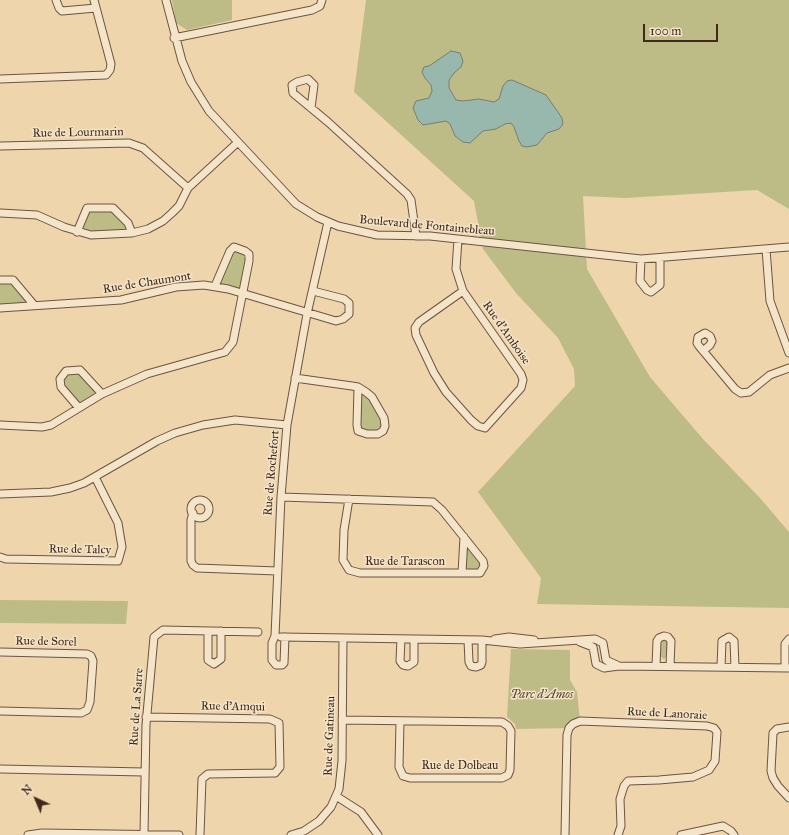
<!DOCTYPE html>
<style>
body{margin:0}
#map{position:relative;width:789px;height:835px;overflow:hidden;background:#eed5ac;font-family:"IM FELL Great Primer",serif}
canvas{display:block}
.north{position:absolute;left:16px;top:779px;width:40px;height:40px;-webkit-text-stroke:3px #f4e4c9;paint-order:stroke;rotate:316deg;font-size:11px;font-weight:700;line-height:16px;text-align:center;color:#42291b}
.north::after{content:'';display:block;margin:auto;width:14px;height:18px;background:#42291b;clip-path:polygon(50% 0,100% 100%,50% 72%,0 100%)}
.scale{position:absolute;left:643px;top:24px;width:75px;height:18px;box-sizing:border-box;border:2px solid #42291b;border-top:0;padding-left:5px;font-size:12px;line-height:14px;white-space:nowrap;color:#42291b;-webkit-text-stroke:3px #f4e4c9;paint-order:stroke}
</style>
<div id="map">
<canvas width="789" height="835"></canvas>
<div class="north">N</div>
<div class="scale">100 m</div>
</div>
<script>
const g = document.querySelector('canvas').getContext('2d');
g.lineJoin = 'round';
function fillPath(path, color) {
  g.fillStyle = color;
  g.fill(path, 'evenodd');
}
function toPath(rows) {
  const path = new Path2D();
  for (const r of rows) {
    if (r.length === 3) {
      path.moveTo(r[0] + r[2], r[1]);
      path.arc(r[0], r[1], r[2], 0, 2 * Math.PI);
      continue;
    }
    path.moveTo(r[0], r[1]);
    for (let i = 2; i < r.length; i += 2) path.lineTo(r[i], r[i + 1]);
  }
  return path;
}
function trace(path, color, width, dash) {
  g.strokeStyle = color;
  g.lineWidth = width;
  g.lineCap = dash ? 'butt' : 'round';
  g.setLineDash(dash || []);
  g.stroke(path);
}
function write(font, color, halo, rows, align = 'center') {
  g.font = font + ' "IM FELL Great Primer",serif';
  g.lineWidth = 3;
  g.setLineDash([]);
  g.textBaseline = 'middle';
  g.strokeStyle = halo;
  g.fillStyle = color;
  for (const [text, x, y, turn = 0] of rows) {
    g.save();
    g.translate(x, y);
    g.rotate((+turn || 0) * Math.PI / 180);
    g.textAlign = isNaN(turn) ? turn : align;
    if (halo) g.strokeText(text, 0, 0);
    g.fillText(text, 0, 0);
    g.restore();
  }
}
fillPath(toPath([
 [172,0,232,0,232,20,187,30,176,23],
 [366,0,789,0,789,209,757,190,625,198,583,196,587,269,650,377,703,439,760,498,789,532,789,608,537,604,541,578,478,492,575,386,574,369,558,338,516,293,483,249,474,201,354,92],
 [87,208,113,208,132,233,77,232],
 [234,247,249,254,242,293,215,286],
 [0,280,13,280,34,305,0,308],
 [80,370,102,394,79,408,61,387,62,374],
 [358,387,366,392,384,419,383,431,358,431],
 [464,537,483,561,480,573,462,573],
 [0,600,128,601,126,624,0,623],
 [662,640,665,640,668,643,667,656,664,659,660,656],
 [511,649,570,650,570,680,577,692,580,721,569,728,516,729,515,724,507,717]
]), '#bdbc86');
const water = toPath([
 [451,51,460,53,463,61,461,67,454,73,449,80,449,88,456,100,463,101,479,99,494,102,499,99,503,86,507,81,512,80,546,95,562,118,563,124,559,129,547,133,537,145,527,147,522,146,519,141,514,127,511,123,505,124,496,129,483,131,470,143,463,142,455,136,450,124,446,121,423,125,418,120,413,108,416,101,429,98,432,91,431,85,425,78,422,72,424,67,429,66,451,51]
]);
fillPath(water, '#99b8ad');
trace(water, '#767f73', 1);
const minor = toPath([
 [56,0,59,8,62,11,96,8],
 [166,0,182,61,191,82,209,111,296,204,317,217,338,226,377,235,430,236,641,259,789,247],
 [174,38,312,10,320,6,322,0],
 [0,79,106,75,110,70,111,64,94,0],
 [311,108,314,85,308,79,297,82,292,85,293,93,328,122,407,194,411,200,416,236],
 [0,146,129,143,143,148,188,188],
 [0,213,37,215,64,227,91,235,132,233,148,229,163,221,172,213,179,206,188,188,237,143],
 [77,232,87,208,113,208,128,223,132,233],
 [458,239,456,269,463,291,521,374,523,380,521,388,485,428,478,426,471,420,446,392,434,373,416,335,415,328,419,322,463,291],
 [766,249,770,301,789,353],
 [641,259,640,281,647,290,651,292,660,285,660,259],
 [0,280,13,280,34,305],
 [0,308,121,300,176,287,204,285,228,289,336,321,343,319,349,314,349,303,344,299,313,291],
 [703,351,710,345,712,341,710,336,705,333,698,337,697,343,699,346,735,389,741,393,749,392,770,375,789,368],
 [295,378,352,386,358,387,366,392,372,397,384,418,385,426,383,431,378,434,367,434,358,431,357,425,358,387],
 [79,408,61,387,60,379,66,371,80,370,102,394],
 [0,425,42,427,51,425,102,394,147,374,225,352,233,342,249,261,249,254,245,251,234,247,230,251,215,286],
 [0,494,51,492,70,488,84,483,157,441,175,433,203,425,235,420,287,425],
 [281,497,433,502,442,510,483,561,484,566,480,573,360,573,349,570,343,560,344,530,349,499],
 [200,509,9],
 [193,513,191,520,191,561,193,565,197,568,277,571],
 [0,557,6,559,118,561,122,547,118,523,95,477],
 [462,573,464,537],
 [208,631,208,660,214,664,221,659,221,631],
 [281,637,482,640,520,644,595,639,603,643,606,660,619,666],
 [285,637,284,663,282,665,276,665,272,660,272,643,275,636,281,497,287,425,307,314,328,222],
 [401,639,400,661,403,665,408,666,414,662,414,639],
 [495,639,509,637,534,640],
 [468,640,469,662,471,666,476,667,481,665,482,662,482,640],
 [580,642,593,647,596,664,604,668,619,666,789,668],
 [0,652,87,654,91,656,93,661,90,702,87,710,81,713,0,711],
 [656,666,657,641,659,638,664,636,668,637,671,641,670,666],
 [721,667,722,641,729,637,734,641,735,667],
 [785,668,785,644,789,639],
 [146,717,270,719,279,723,280,767,275,773,208,774,202,779,200,835],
 [342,720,502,722,508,726,511,731,510,770,508,775,502,778,410,778,403,776,399,767,400,721],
 [789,727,777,729,773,733,771,771,773,778,778,786,789,798],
 [0,769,144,772],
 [336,796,361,812,378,835],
 [28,835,42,833,179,835],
 [144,835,146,725,154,637,163,630,258,632],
 [291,835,304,831,319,821,331,807,339,789,342,761,343,638],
 [565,835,567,735,569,728,573,724,580,721,707,726,714,728,717,732,715,761,709,770,693,777,659,780,628,781,624,786,620,799,621,826,618,835],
 [681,835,723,826,731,831,734,835]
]);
trace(minor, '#6d543f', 9);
trace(minor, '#f4e4c9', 7);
write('12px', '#42291b', '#f4e4c9', [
 ["Rue de Lourmarin",78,133,-1],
 ["Boulevard de Fontainebleau",427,226,5],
 ["Rue de Chaumont",147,283,-9],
 ["Rue d'Amboise",506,333,55],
 ["Rue de Rochefort",272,473,-85],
 ["Rue de Talcy",80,550,1],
 ["Rue de Tarascon",405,562],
 ["Rue de Sorel",46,642,1],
 ["Rue de La Sarre",137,707,-86],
 ["Rue d'Amqui",233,707,1],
 ["Rue de Lanoraie",667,714,3],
 ["Rue de Gatineau",330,736,-88],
 ["Rue de Dolbeau",460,766]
]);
write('italic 12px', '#5b4630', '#f4e4c9', [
 ["Parc d'Amos",542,695]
]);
</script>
